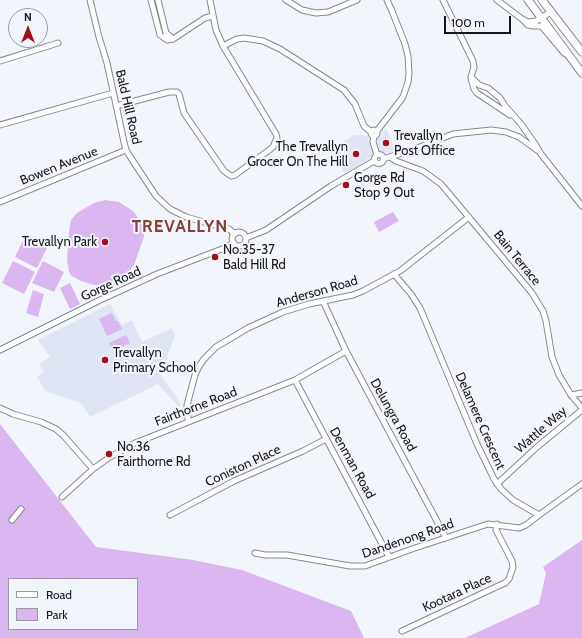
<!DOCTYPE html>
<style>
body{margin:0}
#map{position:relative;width:582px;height:638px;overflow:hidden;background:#f2f5fc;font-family:Cabin,sans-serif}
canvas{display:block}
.legend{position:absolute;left:8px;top:578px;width:130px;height:52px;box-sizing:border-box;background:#f2f5fc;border:1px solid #9a9ca1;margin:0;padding:5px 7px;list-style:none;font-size:12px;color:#161719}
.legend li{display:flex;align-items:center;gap:8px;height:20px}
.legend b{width:20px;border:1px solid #9a9ca1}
.north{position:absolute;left:8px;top:8px;width:40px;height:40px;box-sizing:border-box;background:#f2f5fc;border:1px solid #9a9ca1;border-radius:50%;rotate:0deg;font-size:11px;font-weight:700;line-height:16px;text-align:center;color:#161719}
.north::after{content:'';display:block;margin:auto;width:14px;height:18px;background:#a50d18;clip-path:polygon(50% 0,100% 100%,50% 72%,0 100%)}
.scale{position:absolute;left:444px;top:16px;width:67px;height:18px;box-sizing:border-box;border:2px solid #161719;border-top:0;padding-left:5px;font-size:12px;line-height:14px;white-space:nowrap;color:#161719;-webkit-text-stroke:3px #f2f5fc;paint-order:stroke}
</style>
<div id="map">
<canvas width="582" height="638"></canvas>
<ul class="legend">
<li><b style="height:5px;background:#fff"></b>Road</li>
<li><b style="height:11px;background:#dab7f0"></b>Park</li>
</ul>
<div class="north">N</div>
<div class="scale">100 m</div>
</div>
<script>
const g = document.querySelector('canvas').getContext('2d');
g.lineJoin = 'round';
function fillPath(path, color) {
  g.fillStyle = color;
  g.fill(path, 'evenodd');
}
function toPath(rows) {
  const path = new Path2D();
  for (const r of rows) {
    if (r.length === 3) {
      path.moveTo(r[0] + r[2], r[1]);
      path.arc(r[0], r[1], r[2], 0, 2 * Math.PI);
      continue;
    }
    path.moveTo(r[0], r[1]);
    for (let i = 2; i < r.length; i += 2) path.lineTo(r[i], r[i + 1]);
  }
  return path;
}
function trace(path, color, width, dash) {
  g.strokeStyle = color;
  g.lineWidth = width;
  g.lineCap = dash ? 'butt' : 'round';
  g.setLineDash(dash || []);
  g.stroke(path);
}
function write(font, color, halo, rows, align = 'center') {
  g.font = font + ' Cabin,sans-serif';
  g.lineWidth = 4;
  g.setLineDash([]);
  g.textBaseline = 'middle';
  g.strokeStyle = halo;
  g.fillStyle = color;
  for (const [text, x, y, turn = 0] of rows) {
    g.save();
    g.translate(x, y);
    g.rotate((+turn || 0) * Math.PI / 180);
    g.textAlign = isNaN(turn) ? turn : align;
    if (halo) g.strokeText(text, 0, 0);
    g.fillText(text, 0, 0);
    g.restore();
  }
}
fillPath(toPath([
 [386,128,396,151,384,154,379,152,345,174,331,150,354,135,375,136,380,135],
 [110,304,122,325,132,320,142,342,172,328,175,335,161,375,181,404,179,407,158,384,90,417,81,403,45,391,37,377,44,372,39,364,50,357,38,340]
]), '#dfe5f2');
fillPath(toPath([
 [105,200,119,202,133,211,141,221,144,230,144,237,134,265,126,276,113,283,101,285,94,285,81,281,72,276,69,272,67,260,69,232,71,220,77,213,94,203],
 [393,212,399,221,379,232,374,222],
 [26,234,48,246,37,268,15,257],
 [13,261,35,272,24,294,2,283],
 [43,261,64,272,54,292,32,283],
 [70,283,80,304,70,309,60,288],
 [33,290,44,294,38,317,26,313],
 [112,313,116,321,118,321,122,329,107,336,99,319],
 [126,335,130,343,113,351,109,343],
 [0,424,96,547,193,560,242,570,351,611,364,638,0,638],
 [9,579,137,579,137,629,9,629],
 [582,540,582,638,465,638,539,604,546,573,543,567]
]), '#dab7f0');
const minor = toPath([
 [90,0,99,37,107,63,124,142,126,150,131,158,156,196,170,209,186,217,229,229,235,234],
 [151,0,160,35,167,40,173,39,205,18,213,16],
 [158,0,166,33,173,39],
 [210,0,216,30,223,46,237,39,244,38,263,41,280,49,344,90,355,104,364,126,371,132],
 [286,0,302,10,316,13,328,12,357,0],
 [443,0,473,61,474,67,471,77,479,85,488,88,500,98,505,106,521,124,535,144,541,154,582,206],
 [497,0,522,19,528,22,536,21,551,12],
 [522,19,528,25,533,26,541,26,544,29,564,53],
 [0,61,58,43],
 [471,78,474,89,477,93,510,115],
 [116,106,169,92,177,92,179,94,184,113,224,171,231,176,235,175,268,151,273,147,277,138,276,134,223,46],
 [0,125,113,93],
 [374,133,3],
 [377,131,403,97,408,82,409,74,408,56,405,44,392,11,387,0],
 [374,136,373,142,377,155],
 [379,159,4.5],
 [390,157,396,161,423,171,441,184,532,293,543,311,546,321,552,357,559,375,571,395,582,408],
 [383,159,412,150,453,134,491,130,506,132,519,137,537,150],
 [0,202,126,150],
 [239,239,7],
 [246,238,266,230,331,186,374,161],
 [394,274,411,294,420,308,477,444,494,479,501,489,513,500,539,515,582,484],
 [323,301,346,351,446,538],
 [0,350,98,301,157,274,222,249,234,243],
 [295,380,389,557],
 [571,395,582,393],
 [0,408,13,414,41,422,56,429,63,435,93,469],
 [188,421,187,405,195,375,198,368,204,359,216,347,248,328,283,312,309,304,353,295,363,291,400,271,469,217],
 [497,484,537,447,582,410],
 [62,497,93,469,110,457,135,443,295,380,346,351],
 [170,515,234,481,303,451,326,439],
 [12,520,21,509],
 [255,553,265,555,287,555,350,566,365,566,412,549,488,524,519,528,526,525,539,515],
 [402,631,496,587,505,583,509,579,513,567,512,561,496,530,497,524]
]);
const highway = toPath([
 [528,0,582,73],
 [542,0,582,52]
]);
trace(minor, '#86898f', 7);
trace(highway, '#86898f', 9);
trace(minor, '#fff', 5);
trace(highway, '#fff', 7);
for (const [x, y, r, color] of [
 [386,143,4,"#a50d18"],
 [356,154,4,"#a50d18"],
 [346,185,4,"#a50d18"],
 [105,242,4,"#a50d18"],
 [215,257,4,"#a50d18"],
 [105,360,4,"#a50d18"],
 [109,454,4,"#a50d18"]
]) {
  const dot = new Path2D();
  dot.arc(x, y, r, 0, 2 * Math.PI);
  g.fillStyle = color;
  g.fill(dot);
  trace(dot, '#f2f5fc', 1.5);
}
write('13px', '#161719', '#f2f5fc', [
 ["Bald Hill Road",128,107,77],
 ["Bowen Avenue",59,166,-22],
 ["Bain Terrace",517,258,51],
 ["Gorge Road",111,284,-25],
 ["Anderson Road",317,292,-16],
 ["Fairthorne Road",196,407,-21],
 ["Delungra Road",393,415,61],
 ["Delamere Crescent",480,421,66],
 ["Wattle Way",541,430,-41],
 ["Denman Road",352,463,61],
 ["Coniston Place",243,466,-25],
 ["Dandenong Road",408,539,-19],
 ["Kootara Place",457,593,-25]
]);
write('13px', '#161719', '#f2f5fc', [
 ["Trevallyn",394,136],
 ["Post Office",394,151],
 ["The Trevallyn",348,147,"right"],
 ["Grocer On The Hill",348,162,"right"],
 ["Gorge Rd",354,178],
 ["Stop 9 Out",354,193],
 ["Trevallyn Park",97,242,"right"],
 ["No.35-37",223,250],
 ["Bald Hill Rd",223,265],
 ["Trevallyn",113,353],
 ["Primary School",113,368],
 ["No.36",117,447],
 ["Fairthorne Rd",117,462]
], 'left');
g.letterSpacing = '1px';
write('bold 17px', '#863e39', '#f2f5fc', [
 ["TREVALLYN",180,227]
]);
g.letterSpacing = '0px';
</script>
